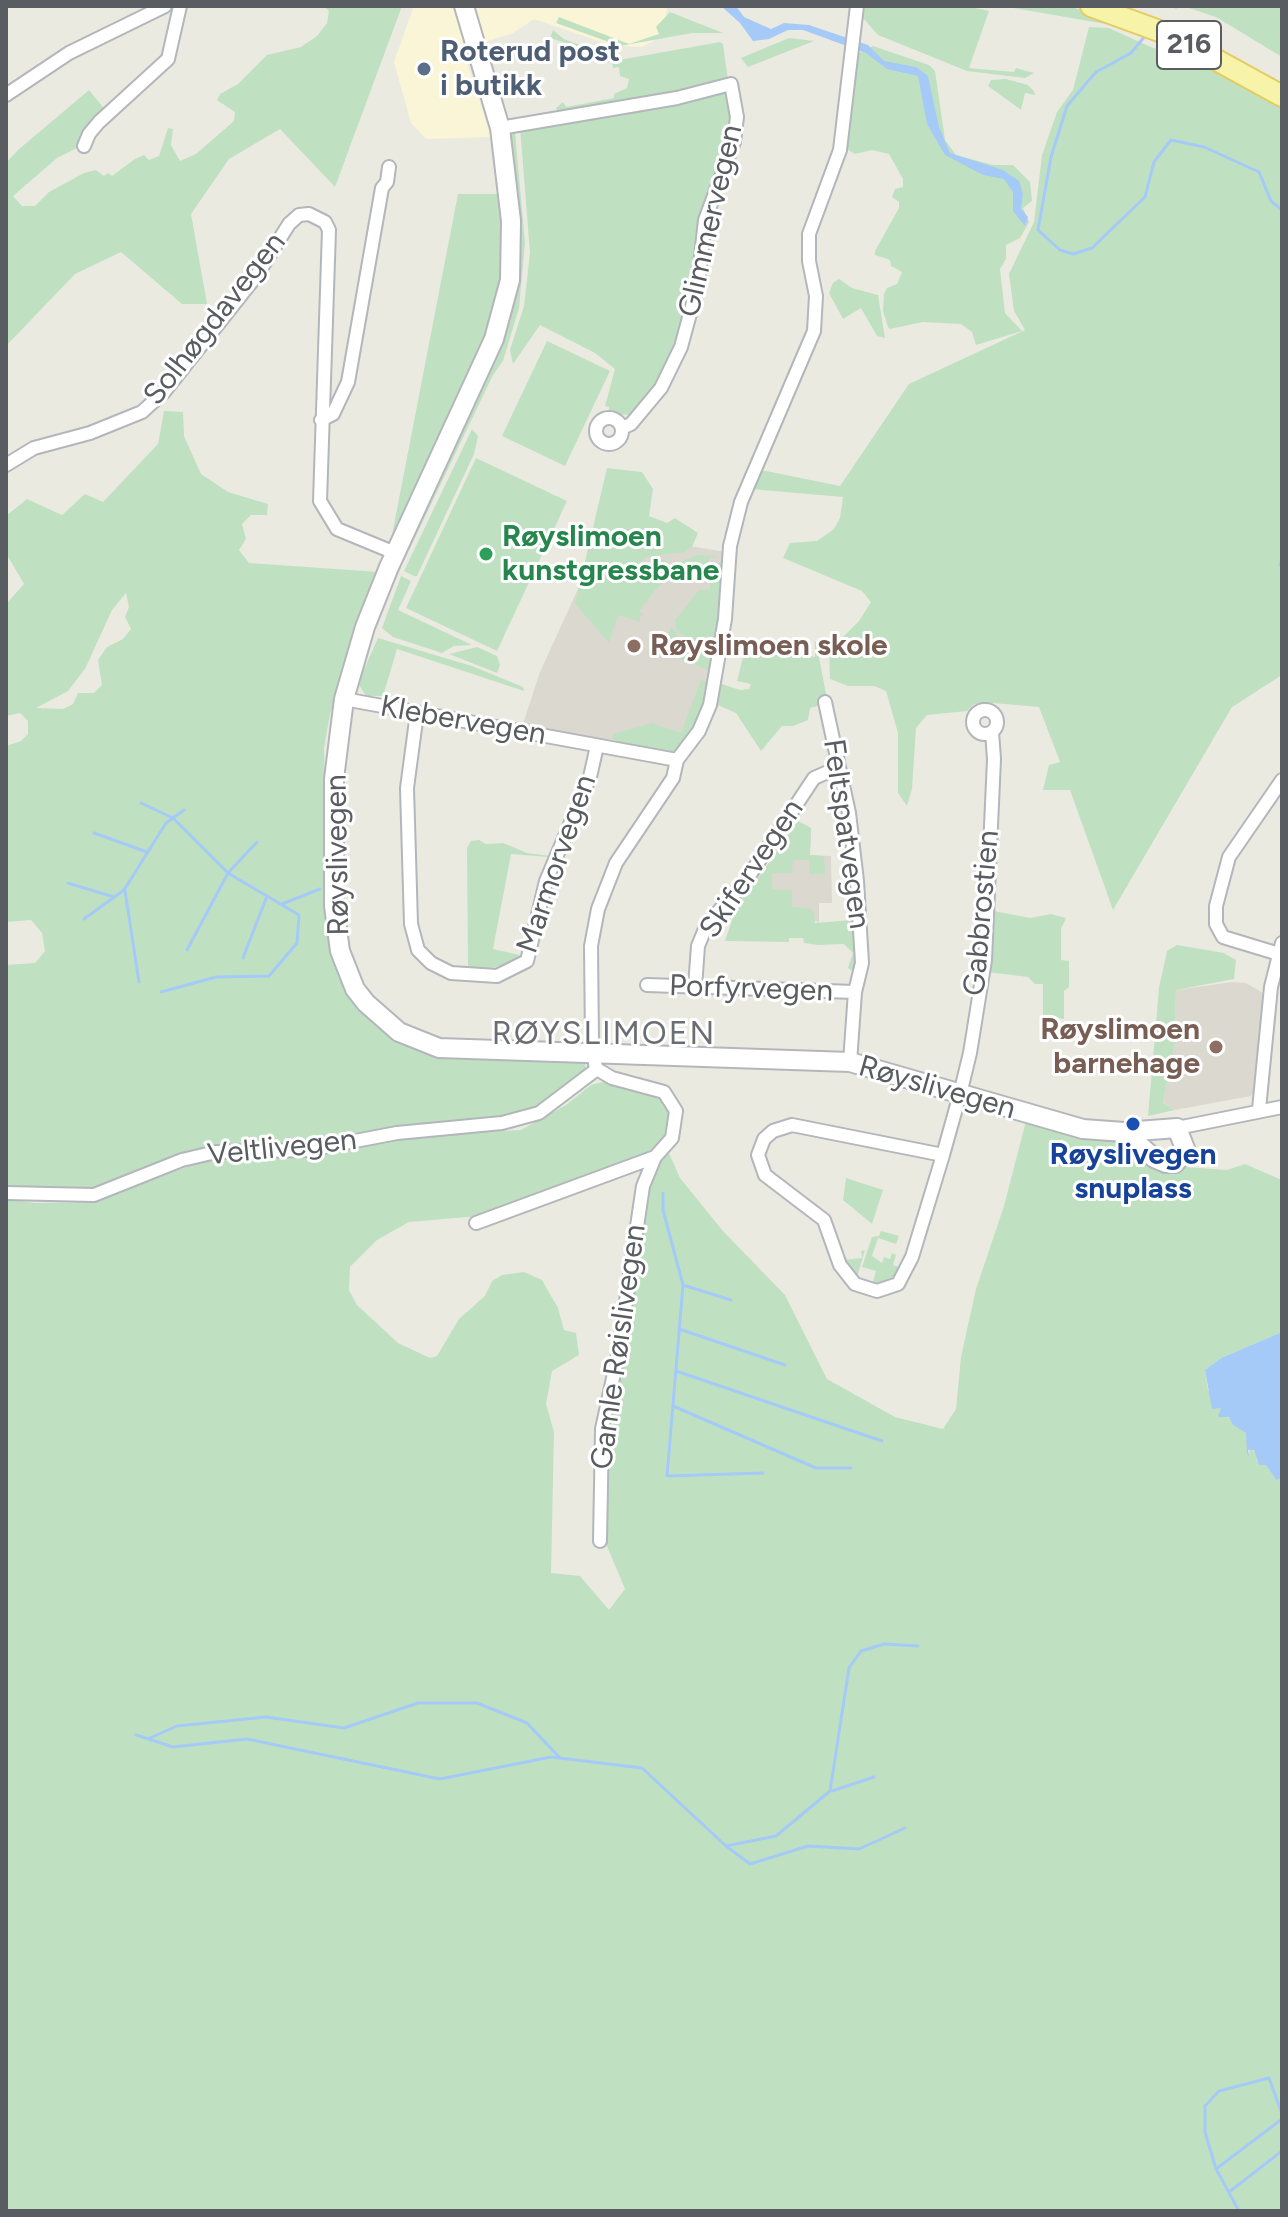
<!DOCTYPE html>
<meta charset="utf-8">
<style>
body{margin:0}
#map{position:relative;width:1288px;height:2217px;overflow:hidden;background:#ebeae1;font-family:Figtree,sans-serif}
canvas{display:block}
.frame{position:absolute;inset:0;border:8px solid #595c60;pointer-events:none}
</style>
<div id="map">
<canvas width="1288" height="2217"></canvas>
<div class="frame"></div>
</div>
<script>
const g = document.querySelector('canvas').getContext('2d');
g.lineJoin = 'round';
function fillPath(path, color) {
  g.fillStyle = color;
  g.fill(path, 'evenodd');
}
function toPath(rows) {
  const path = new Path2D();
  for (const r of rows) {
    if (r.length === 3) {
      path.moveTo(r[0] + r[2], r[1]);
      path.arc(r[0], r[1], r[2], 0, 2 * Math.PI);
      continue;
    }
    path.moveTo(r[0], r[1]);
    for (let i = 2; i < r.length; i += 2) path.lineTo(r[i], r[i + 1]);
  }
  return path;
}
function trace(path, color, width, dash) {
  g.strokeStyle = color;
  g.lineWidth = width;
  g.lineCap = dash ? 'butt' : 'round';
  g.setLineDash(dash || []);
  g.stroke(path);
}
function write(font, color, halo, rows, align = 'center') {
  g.font = font + ' Figtree,sans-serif';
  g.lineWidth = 6;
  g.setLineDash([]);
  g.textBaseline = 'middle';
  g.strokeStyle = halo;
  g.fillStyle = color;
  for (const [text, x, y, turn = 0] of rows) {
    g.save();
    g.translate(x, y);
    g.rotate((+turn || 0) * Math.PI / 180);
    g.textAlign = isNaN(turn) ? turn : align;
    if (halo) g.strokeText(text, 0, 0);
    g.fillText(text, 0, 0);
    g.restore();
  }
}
fillPath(toPath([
 [414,6,667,6,664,35,642,47,610,45,534,19,513,33,463,49,491,137,426,139,411,123,394,62]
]), '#faf5d6');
fillPath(toPath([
 [676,544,727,552,714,668,695,733,633,747,624,741,543,732,523,724,540,672,583,578],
 [798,821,811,828,810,855,831,856,832,903,819,903,819,922,764,910,729,910,759,877],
 [1232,982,1246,983,1263,993,1256,1088,1251,1096,1175,1110,1163,1103,1175,1043,1176,990]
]), '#dbd9cf');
fillPath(toPath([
 [323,6,402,6,335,187,280,129,229,159,191,214,207,304,182,304,121,252,75,274,6,346,6,163,18,150,89,90,107,112,75,149,57,158,13,196,22,206,35,206,49,192,84,173,96,170,104,176,108,173,112,176,135,159,144,155,149,160,159,156,168,128,173,129,171,145,180,161,196,154,234,121,235,112,217,100,220,94,238,84,267,55,301,47,317,36,327,23,329,11],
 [865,6,966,6,989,11,969,68,1014,72,1016,68,1034,73,1025,78,967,71,878,35,863,18],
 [1002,6,1068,6,1144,29,1282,103,1282,675,1232,707,1113,910,1070,790,1043,790,1049,765,1060,762,1039,707,993,703,974,704,967,711,927,715,916,728,912,789,907,806,898,793,898,733,886,691,874,686,848,686,830,679,829,651,859,621,871,602,862,591,783,558,790,543,817,541,834,529,840,518,843,497,750,489,756,469,840,486,909,384,1025,330,1014,311,1009,274,1034,222,1042,155,1057,112,1073,90,1089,27,1109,28,1153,48,1178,52,1129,28],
 [1183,6,1282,6,1282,57,1216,17],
 [670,12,723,33,692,33,620,46,556,23,559,17,629,44,659,34,656,27],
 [553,30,564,39,619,60,720,42,723,44,728,80,703,88,558,112,556,108,563,102,566,107,614,98,614,94,627,88,629,79,620,76,619,67,613,68,612,62,602,63,602,54,550,38],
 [789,38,814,41,748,67,741,58],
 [873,46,929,65,935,71,945,140,956,155,993,165,1013,165,1030,182,1032,201,1023,208,1029,222,1020,238,1006,245,1006,259,1000,269,1005,313,1022,331,976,345,972,332,961,324,923,322,890,329,888,327,883,311,884,294,887,288,897,284,902,272,891,266,890,260,875,255,875,251,899,208,899,202,892,197,895,189,903,187,903,179,889,154,872,150,855,154,845,148,855,55],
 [1006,79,1028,85,1034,91,1035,95,1025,93,1021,110,988,86,991,80],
 [728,91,733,120,688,316,661,382,633,415,609,414,609,407,605,406,615,369,595,353,540,325,513,364,510,350,524,306,530,253,520,127],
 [515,131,525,243,519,308,503,361,493,375,400,569,398,566,500,342,509,137],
 [458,194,501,194,504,246,496,306,471,367,392,535],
 [839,279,852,288,878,295,885,338,877,336,861,308,843,319,829,293,833,283],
 [547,341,610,371,565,466,502,436],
 [164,411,183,412,184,436,201,474,228,492,268,504,267,515,251,515,242,524,246,539,239,550,249,563,379,572,330,714,324,748,329,925,388,1031,585,1062,586,1074,572,1089,523,1115,291,1146,236,1146,150,1169,83,1193,6,1190,6,965,35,963,45,951,42,933,31,920,6,922,6,746,21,741,28,734,28,721,20,713,6,716,6,604,24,584,6,553,6,516,27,499,62,515,85,494,103,502,158,444],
 [126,593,129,607,125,617,131,629,123,639,107,647,98,660,102,685,94,693,78,693,73,704,63,709,36,708,68,691,85,669,112,610],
 [472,429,478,436,474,454,417,576,414,576,404,571],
 [476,458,567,501,497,651,406,608],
 [607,468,642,472,653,489,649,516,667,523,675,518,698,533,692,547,685,552,647,557,635,566,637,579,640,577,637,567,658,560,666,560,668,567,697,555,719,557,710,558,707,564,711,566,704,577,688,564,658,587,639,611,644,615,640,616,640,622,618,615,609,643,575,604],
 [727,552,711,671,661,652,671,627,679,637,684,636,676,630,675,620,699,590,710,589,710,572,714,571],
 [401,576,411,581,398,610,472,645,454,646,442,653,393,637,382,628],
 [378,638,472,666,523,687,524,691,397,649,383,696,366,696,358,683],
 [815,641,822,647,819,657,826,694,822,705,810,708,808,720,793,726,782,726,761,751,736,713,713,703,716,682,740,690,749,689,751,684,737,681,745,649,761,653,761,657,782,649,815,657],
 [477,647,497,656,500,665,497,673,449,654],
 [701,680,708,682,704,713,678,752,633,747,612,739,613,734,652,723,681,733],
 [798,821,811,828,810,855,824,856,825,874,809,874,809,860,793,860,792,873,772,873,772,889,792,890,792,907,808,908,814,912,815,923,852,920,854,906,858,946,855,973,848,968,853,953,844,944,818,945,804,943,803,938,789,938,789,942,725,941,735,911,729,910,759,877],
 [479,840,486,844,503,843,527,853,551,856,547,863,548,857,511,854,493,949,520,955,508,965,488,968,487,972,471,970,468,965,467,848,471,841],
 [989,910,1030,918,1051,914,1066,918,1061,929,1061,960,1069,961,1069,987,1064,991,1064,1019,1043,1016,1043,984,1035,984,1028,977,987,972],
 [1177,945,1224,953,1236,960,1234,979,1176,990,1175,1043,1163,1103,1175,1110,1148,1116,1159,988,1167,951],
 [603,1082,650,1091,662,1098,671,1120,668,1131,657,1146,641,1156,479,1216,409,1222,377,1240,350,1267,349,1290,357,1305,398,1343,430,1358,437,1356,459,1319,485,1296,492,1281,502,1275,524,1272,542,1280,558,1308,564,1330,576,1333,579,1355,552,1371,546,1404,554,1432,551,1573,580,1576,609,1610,625,1589,604,1539,604,1443,632,1289,638,1275,643,1203,656,1162,668,1151,680,1178,722,1230,785,1295,827,1379,895,1417,943,1429,956,1409,961,1357,976,1289,1004,1206,1026,1121,1122,1140,1173,1170,1185,1167,1227,1170,1245,1164,1282,1180,1282,1332,1221,1358,1205,1370,1208,1390,1222,1408,1222,1416,1231,1418,1233,1425,1246,1433,1249,1442,1247,1447,1249,1455,1250,1448,1256,1453,1257,1461,1266,1465,1276,1480,1282,1479,1282,2211,6,2211,6,1199,35,1203,91,1202,215,1157,298,1156,439,1134,521,1130,566,1105,591,1085],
 [846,1178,883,1190,872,1224,843,1200],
 [881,1231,899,1236,896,1244,878,1238,872,1256,882,1263,884,1257,890,1259,892,1253,896,1255,893,1265,902,1268,896,1282,883,1287,857,1281,842,1260,862,1258,861,1251,865,1250,857,1277,872,1285,876,1271,862,1267,872,1237,879,1236]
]), '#bfe1c2');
fillPath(toPath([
 [721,6,736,6,744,17,771,29,784,23,809,25,868,45,884,61,916,67,928,76,939,127,950,153,1003,170,1019,181,1023,194,1021,209,1028,217,1025,226,1013,211,1013,192,1004,179,983,175,945,155,927,124,918,76,887,69,866,53,803,30,788,30,769,39,753,41,740,23],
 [1282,1332,1282,1479,1276,1480,1266,1465,1259,1465,1254,1450,1248,1450,1249,1457,1247,1454,1246,1433,1233,1425,1229,1417,1218,1417,1221,1408,1212,1409,1205,1370,1221,1358]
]), '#a5caf7');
trace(toPath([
 [1176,7,1177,6],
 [1145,36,1131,53,1096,72,1067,106,1051,157,1038,230,1060,250,1073,254,1092,248,1145,197,1154,162,1171,140,1204,147,1259,172,1271,201,1282,210],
 [1280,565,1282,559],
 [141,803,173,818,228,873,299,915,297,943,269,976,216,977,161,992],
 [94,833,147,852],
 [68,883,114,897],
 [125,891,139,982],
 [282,904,320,889],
 [84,919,124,890,166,823,184,810],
 [187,950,228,873,257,842],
 [243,958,267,896],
 [663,1193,663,1210,683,1285,667,1476,763,1473],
 [683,1285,731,1300],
 [679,1329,785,1365],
 [676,1371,882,1441],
 [673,1406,816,1468,851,1468],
 [136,1735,173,1747,247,1739,440,1779,551,1757,642,1768,726,1846,750,1864,808,1846,859,1849,905,1828],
 [150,1738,177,1726,266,1717,344,1728,418,1703,477,1703,527,1723,560,1758],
 [832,1791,874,1777],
 [726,1846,776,1836,830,1791,849,1668,861,1651,884,1644,918,1646],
 [1216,2169,1282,2119],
 [1229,2192,1282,2151],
 [1239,2211,1216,2169,1205,2132,1205,2106,1219,2091,1269,2078,1282,2114]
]), '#a5caf7', 3);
const street = toPath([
 [6,95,69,53,165,6],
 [500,128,677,98,731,84,737,117,734,142,705,220,698,284,681,347,661,388,631,424,622,428],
 [84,146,89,134,99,122,168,59,180,6],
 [609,431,13],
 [321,420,333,414,348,382,382,188,387,182,389,167],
 [6,465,34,448,90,433,142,412,164,392,257,275,289,224,299,215,309,214,325,222,329,230,320,501,337,529,395,553],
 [344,699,677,760],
 [825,702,849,813,857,881,862,963,855,992,850,1062],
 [985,722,12],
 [417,713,407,788,411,924,418,950,431,963,451,973,497,976,527,961,546,881,590,777,597,746],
 [1279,954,1223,937,1216,924,1216,906,1229,857,1282,780],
 [647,985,855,992],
 [695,987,698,946,707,924,745,882,814,778,837,768],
 [592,1041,591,946,598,909,616,863,673,778,677,760,699,731,710,705,725,619,730,546,741,502,814,331,816,296,809,261,809,234,840,150,857,6],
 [595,1064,597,1069,612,1078,664,1092,676,1111,672,1138,655,1157,643,1186,618,1355,602,1429,600,1541],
 [1259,1109,1271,987,1282,943],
 [1177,1128,1282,1107],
 [943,1155,792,1125,773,1131,764,1139,758,1155,765,1175,824,1220,840,1265,855,1284,877,1291,898,1284,912,1257,943,1155,960,1094,970,1053,985,960,994,759,992,732],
 [6,1193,94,1195,182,1160,216,1152,308,1150,397,1133,502,1123,539,1113,597,1069],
 [476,1223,655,1157]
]);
const secondary = toPath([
 [464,6,500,128,511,221,510,280,494,339,389,567,365,627,344,699,334,779,334,906,340,951,355,989,366,1003,399,1032,439,1048,850,1062,1083,1129,1124,1132,1177,1128,1186,1151,1175,1163,1166,1163,1154,1158,1124,1132]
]);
const primary = toPath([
 [1091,6,1173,36,1282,96]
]);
trace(street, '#b3b6ba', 16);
trace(secondary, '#b4b6bc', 22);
trace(primary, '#e4cc61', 24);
trace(street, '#fff', 12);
trace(secondary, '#fff', 18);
trace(primary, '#f7f3a9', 20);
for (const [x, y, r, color] of [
 [424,69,8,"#5c6f8a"],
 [486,554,8,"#2e9e5b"],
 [634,646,8,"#8d6e63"],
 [1216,1047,8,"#8d6e63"],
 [1133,1124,8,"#1a4fb4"]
]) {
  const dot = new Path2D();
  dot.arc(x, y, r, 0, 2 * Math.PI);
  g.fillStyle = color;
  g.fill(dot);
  trace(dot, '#fff', 3);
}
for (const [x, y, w] of [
 [1189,45,64]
]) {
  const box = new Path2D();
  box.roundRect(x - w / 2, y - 24, w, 48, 6);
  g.fillStyle = '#fff';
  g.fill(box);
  trace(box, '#595c60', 2);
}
write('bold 28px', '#595c60', null, [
 ["216",1189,45]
]);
write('bold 30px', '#4e5e75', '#fff', [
 ["Roterud post",440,52],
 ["i butikk",440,86]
], 'left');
write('30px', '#595c60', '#fff', [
 ["Glimmervegen",711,221,-77],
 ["Solhøgdavegen",215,319,-52],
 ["Klebervegen",463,721,10],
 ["Feltspatvegen",846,834,82],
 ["Røyslivegen",338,855,-91],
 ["Marmorvegen",557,864,-71],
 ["Skifervegen",752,869,-56],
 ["Gabbrostien",982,913,-85],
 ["Porfyrvegen",751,989,2],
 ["Røyslivegen",937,1088,16],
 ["Veltlivegen",282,1148,-6],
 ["Gamle Røislivegen",619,1347,-82]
]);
write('bold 30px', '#27864d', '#fff', [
 ["Røyslimoen",502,537],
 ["kunstgressbane",502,571]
], 'left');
write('bold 30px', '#785e54', '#fff', [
 ["Røyslimoen skole",650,646],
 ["Røyslimoen",1200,1030,"right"],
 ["barnehage",1200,1064,"right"]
], 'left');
write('bold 30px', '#164399', '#fff', [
 ["Røyslivegen",1133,1155],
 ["snuplass",1133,1189]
]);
g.letterSpacing = '2px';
write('32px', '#6a6d72', '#fff', [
 ["RØYSLIMOEN",604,1035]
]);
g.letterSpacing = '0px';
</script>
